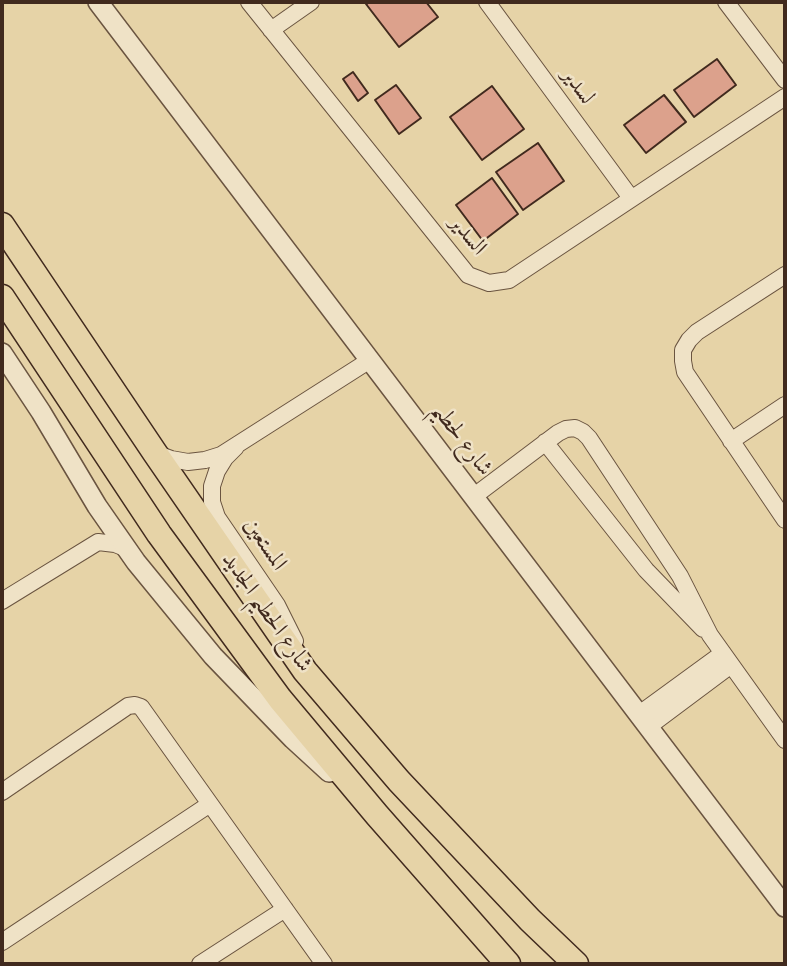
<!DOCTYPE html>
<meta charset="utf-8">
<style>
body{margin:0}
#map{position:relative;width:787px;height:966px;overflow:hidden;background:#e6d3a7;font-family:"IM FELL Double Pica",serif}
canvas{display:block}
.frame{position:absolute;inset:0;border:4px solid #412a1e;pointer-events:none}
</style>
<div id="map">
<canvas width="787" height="966"></canvas>
<div class="frame"></div>
</div>
<script>
const g = document.querySelector('canvas').getContext('2d');
g.lineJoin = 'round';
function fillPath(path, color) {
  g.fillStyle = color;
  g.fill(path, 'evenodd');
}
function toPath(rows) {
  const path = new Path2D();
  for (const r of rows) {
    path.moveTo(r[0], r[1]);
    for (let i = 2; i < r.length; i += 2) path.lineTo(r[i], r[i + 1]);
  }
  return path;
}
function trace(path, color, width, dash) {
  g.strokeStyle = color;
  g.lineWidth = width;
  g.lineCap = dash ? 'butt' : 'round';
  g.setLineDash(dash || []);
  g.stroke(path);
}
function write(font, color, halo, rows, align = 'center') {
  g.font = font + ' "IM FELL Double Pica",Amiri,serif';
  g.lineWidth = 5;
  g.setLineDash([]);
  g.textBaseline = 'middle';
  g.strokeStyle = halo;
  g.fillStyle = color;
  for (const [text, x, y, turn = 0] of rows) {
    g.save();
    g.translate(x, y);
    g.rotate((+turn || 0) * Math.PI / 180);
    g.textAlign = isNaN(turn) ? turn : align;
    if (halo) g.strokeText(text, 0, 0);
    g.fillText(text, 0, 0);
    g.restore();
  }
}
const building = toPath([
 [370,2,426,2,438,17,399,47,366,4,370,2],
 [717,59,736,85,694,117,674,90,717,59],
 [353,72,368,93,358,101,343,79,353,72],
 [396,85,421,118,399,134,375,100,396,85],
 [492,86,524,129,482,160,450,117,492,86],
 [664,95,686,122,646,153,624,125,664,95],
 [538,143,564,181,523,210,496,172,538,143],
 [492,178,518,214,483,241,456,205,492,178]
]);
fillPath(building, '#dca18c');
trace(building, '#412a1e', 2);
const minor = toPath([
 [249,2,468,275,489,283,509,280,785,97],
 [487,2,631,198],
 [726,2,785,80],
 [271,30,311,2],
 [785,275,697,332,689,340,683,350,683,361,685,372,785,520],
 [731,441,785,405],
 [545,442,646,570,703,629],
 [236,447,225,458,217,471,212,486,212,502,217,517,277,605,295,641],
 [155,453,171,459,188,462,205,460,221,455,370,360],
 [473,497,558,433,566,429,575,428,583,432,589,438,680,576,710,635,785,740],
 [2,601,98,542,115,544,125,548],
 [638,715,723,653],
 [648,727,731,665],
 [2,792,128,706,135,705,141,707,324,964],
 [2,942,210,804],
 [200,964,285,909]
]);
const tertiary = toPath([
 [98,2,785,907],
 [2,353,41,412,97,506,136,562,213,656,293,739,329,772]
]);
const primary = toPath([
 [2,225,155,453,305,671,399,781,530,920,576,964],
 [2,297,159,534,280,699,377,815,508,964]
]);
trace(minor, '#6a5440', 18);
trace(tertiary, '#6a5440', 22);
trace(primary, '#412a1e', 27);
trace(minor, '#efe2c6', 16);
trace(tertiary, '#efe2c6', 19);
trace(primary, '#e6d3a7', 24);
write('23px', '#412a1e', '#efe2c6', [
 ["لسدير",577,87,54],
 ["السدير",467,236,50],
 ["شارع لحطيم",461,440,53],
 ["المستعين",264,545,56],
 ["شارع الحطيم الجديد",266,613,55]
]);
</script>
